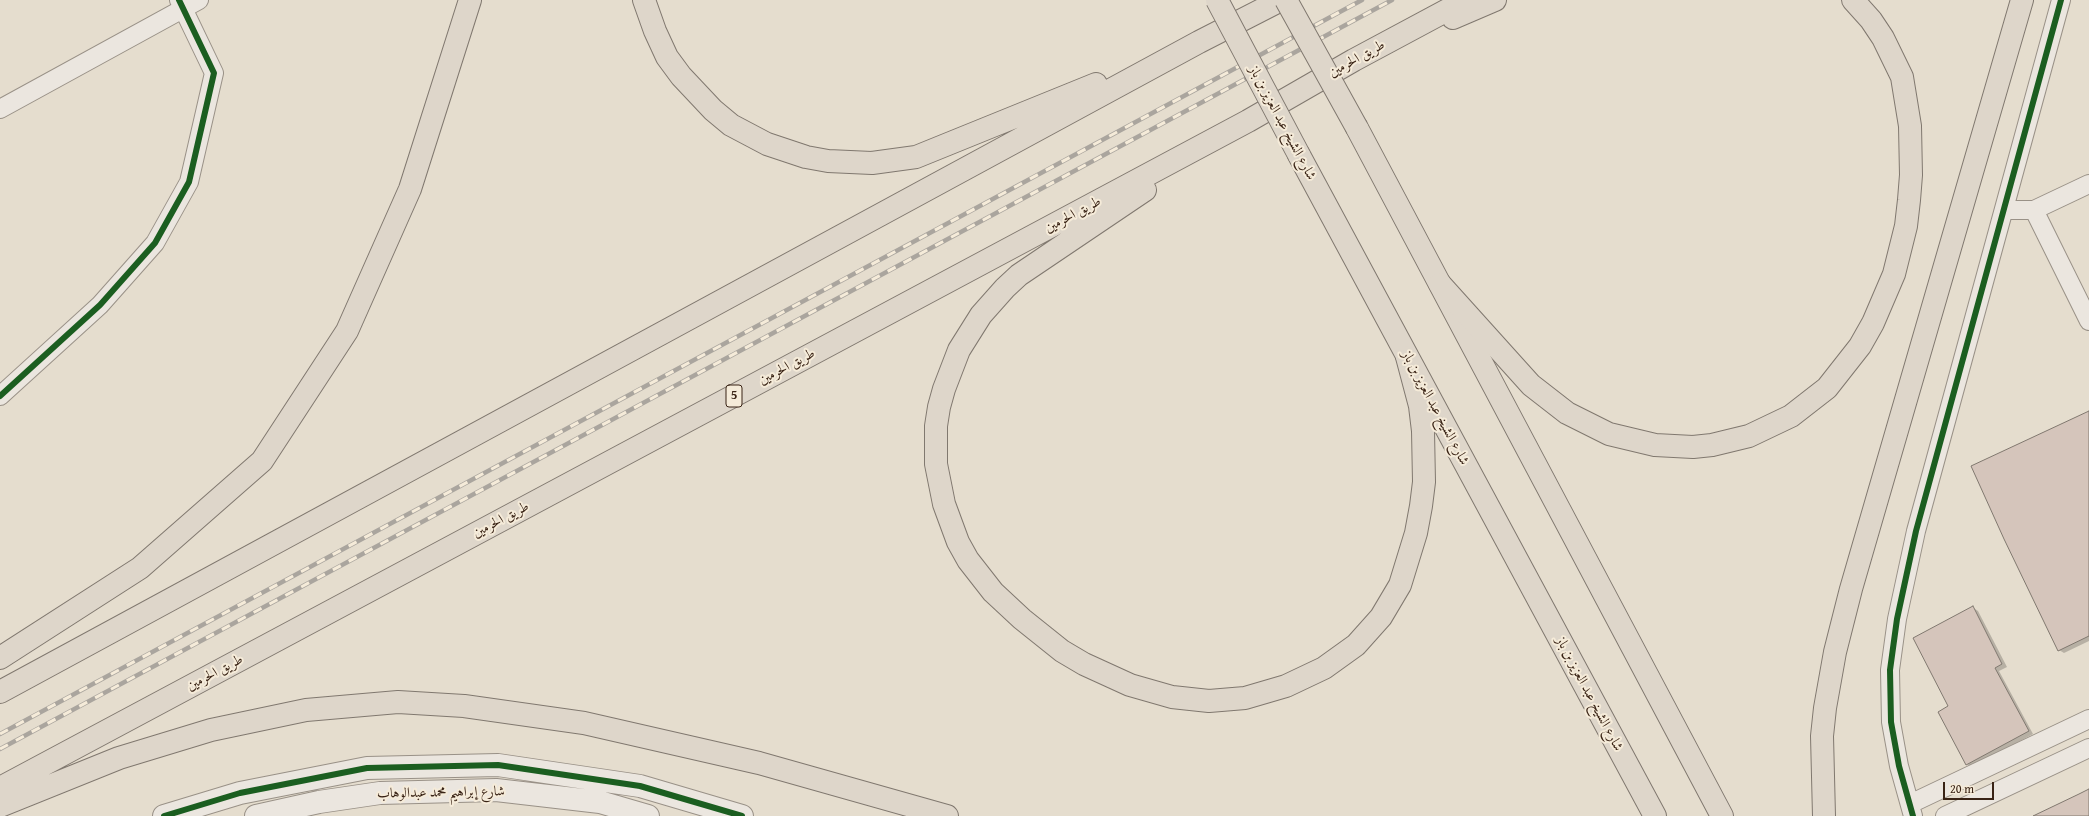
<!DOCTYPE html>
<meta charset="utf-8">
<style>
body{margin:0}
#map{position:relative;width:2089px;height:816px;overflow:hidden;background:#e5ddce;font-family:"Gentium Book Plus",serif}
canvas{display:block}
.scale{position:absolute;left:1943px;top:782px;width:51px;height:18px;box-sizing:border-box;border:2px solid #392315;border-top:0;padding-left:5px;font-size:12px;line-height:14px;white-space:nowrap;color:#392315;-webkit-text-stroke:3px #f5ebd9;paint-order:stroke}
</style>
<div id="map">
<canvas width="2089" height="816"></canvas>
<div class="scale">20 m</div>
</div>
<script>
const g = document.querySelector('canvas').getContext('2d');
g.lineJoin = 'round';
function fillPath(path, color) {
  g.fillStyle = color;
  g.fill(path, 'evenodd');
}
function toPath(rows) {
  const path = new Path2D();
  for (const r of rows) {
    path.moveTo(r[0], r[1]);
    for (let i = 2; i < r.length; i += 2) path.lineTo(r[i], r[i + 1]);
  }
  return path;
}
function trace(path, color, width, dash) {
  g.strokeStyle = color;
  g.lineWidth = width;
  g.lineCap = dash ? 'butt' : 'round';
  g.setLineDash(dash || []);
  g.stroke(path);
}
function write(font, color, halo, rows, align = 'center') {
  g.font = font + ' "Gentium Book Plus",Amiri,serif';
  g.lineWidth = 4;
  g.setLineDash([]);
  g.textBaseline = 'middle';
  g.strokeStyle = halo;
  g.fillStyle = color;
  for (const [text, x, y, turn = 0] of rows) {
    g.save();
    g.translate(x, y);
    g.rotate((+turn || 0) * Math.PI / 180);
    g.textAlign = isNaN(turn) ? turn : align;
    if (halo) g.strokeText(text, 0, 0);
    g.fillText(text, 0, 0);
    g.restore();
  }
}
fillPath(toPath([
 [2089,412,2089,641,2064,653,2059,650],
 [1972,607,1978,611,2007,667,1999,671,2033,734,1972,767,1967,764,1939,713,1950,707]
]), '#0003');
const building = toPath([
 [2089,411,2089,636,2058,651,2004,539,1971,466,2089,411],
 [1973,606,2002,664,1995,668,2029,731,1966,765,1938,712,1948,706,1913,638,1973,606],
 [2089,789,2089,816,2033,816,2079,794,2089,789]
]);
fillPath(building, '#d5c5bb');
trace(building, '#80786f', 1);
const minor = toPath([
 [0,109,199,0],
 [2004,210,2034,210,2089,184],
 [2034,210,2089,321],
 [0,396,100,305,155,243,189,182,214,73,179,0],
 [1910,804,2089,719],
 [1913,816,1899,766,1891,722,1890,670,1897,619,1916,531,2061,0],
 [1945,816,2089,748]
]);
const tertiary = toPath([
 [164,816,240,793,367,768,498,765,640,786,742,816],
 [256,816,319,802,380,793,496,790,600,802,648,816]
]);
const primary = toPath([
 [1357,128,1722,816],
 [1299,155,1655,816]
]);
const motorway = toPath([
 [644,0,655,31,667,57,681,76,713,110,731,125,767,144,806,157,828,161,872,163,916,157,1096,84],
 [1453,18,1495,0],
 [1145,190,1019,275,1005,288,981,315,959,350,944,389,939,407,936,426,936,464,944,504,958,542,968,560,993,592,1022,619,1062,651,1084,664,1130,685,1172,697,1209,701,1245,698,1286,686,1324,668,1356,645,1381,617,1400,585,1416,533,1421,506,1424,482,1423,431,1420,406,1407,357],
 [1440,284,1531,385,1567,413,1609,434,1655,445,1693,447,1712,445,1749,436,1791,416,1827,388,1860,346,1873,323,1894,274,1906,226,1909,200,1911,175,1910,126,1902,77,1883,38,1871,20,1853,0],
 [0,658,140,568,262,461,347,331,410,189,470,0],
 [0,692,1199,42,1281,0],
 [0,788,1248,121,1354,60,1466,0],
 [0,806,119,758,211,730,306,710,398,702,464,706,584,723,759,763,947,816],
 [1824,816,1822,736,1825,708,1835,652,1851,589,2022,0]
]);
trace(minor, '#999187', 20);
trace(tertiary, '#999187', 24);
trace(primary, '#80786f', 24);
trace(motorway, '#80786f', 24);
trace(minor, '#ebe6df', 18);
trace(tertiary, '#ebe6df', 22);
trace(primary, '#ded6ca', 22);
trace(motorway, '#ded6ca', 22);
const rail = toPath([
 [0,734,1362,0],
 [0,749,1392,0]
]);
trace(rail, '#aaa59e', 4.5);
trace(rail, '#f5ebd9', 3, [9]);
const primaryBridge = toPath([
 [1217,0,1299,155],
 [1286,0,1357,128]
]);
trace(primaryBridge, '#80786f', 24, []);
trace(primaryBridge, '#ded6ca', 22);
trace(toPath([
 [0,396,100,305,155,243,189,182,214,73,179,0],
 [164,816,240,793,367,768,498,765,640,786,742,816],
 [1913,816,1899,766,1891,722,1890,670,1897,619,1916,531,2061,0]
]), '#1b5e20', 6);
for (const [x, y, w] of [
 [734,396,16]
]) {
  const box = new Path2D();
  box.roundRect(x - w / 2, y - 11, w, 22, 3);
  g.fillStyle = '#f5ebd9';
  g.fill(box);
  trace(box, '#392315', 1);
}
write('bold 13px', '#392315', null, [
 ["5",734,396]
]);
write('14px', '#392315', '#f5ebd9', [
 ["طريق الحرمين",1357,59,-29],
 ["شارع الشيخ عبد العزيز بن باز",1282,123,62],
 ["طريق الحرمين",1073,215,-28],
 ["طريق الحرمين",787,367,-28],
 ["شارع الشيخ عبد العزيز بن باز",1435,408,62],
 ["طريق الحرمين",501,520,-28],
 ["طريق الحرمين",215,673,-28],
 ["شارع الشيخ عبد العزيز بن باز",1589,694,62],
 ["شارع إبراهيم محمد عبدالوهاب",441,793,-1]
]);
</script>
